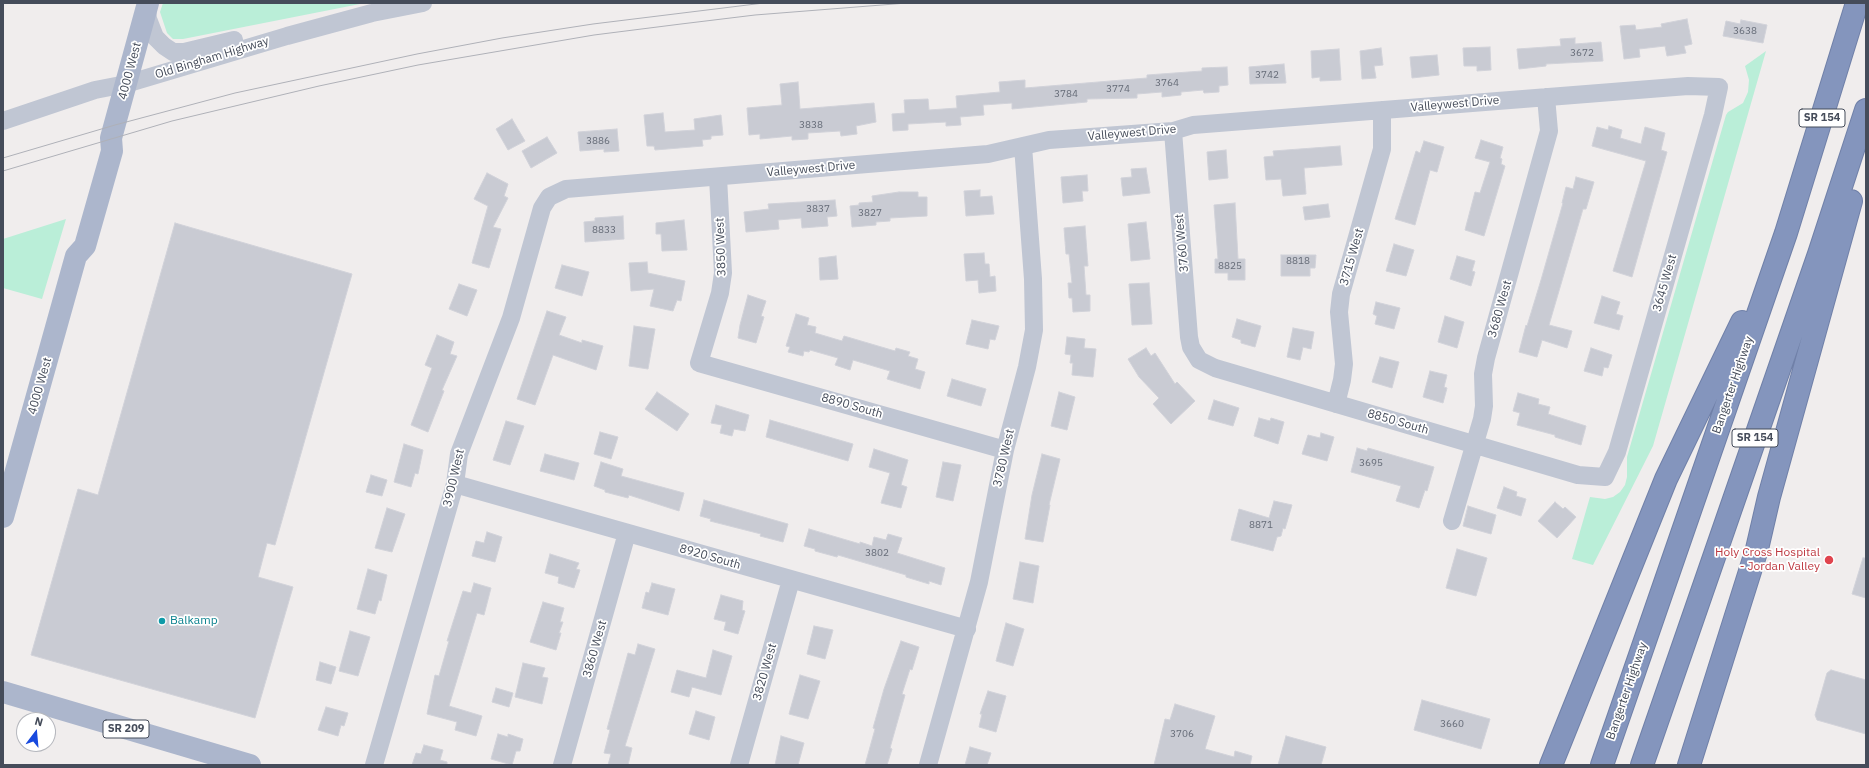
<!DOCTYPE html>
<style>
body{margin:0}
#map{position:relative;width:1869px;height:768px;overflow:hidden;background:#f0eded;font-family:"IBM Plex Sans",sans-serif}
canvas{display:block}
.frame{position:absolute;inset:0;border:4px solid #454c5a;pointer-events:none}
.north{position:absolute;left:16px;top:712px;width:40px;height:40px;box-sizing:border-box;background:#fff;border:1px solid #b5b7bd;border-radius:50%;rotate:16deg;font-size:11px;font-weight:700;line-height:16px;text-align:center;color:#454c5a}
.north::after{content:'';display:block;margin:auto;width:14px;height:18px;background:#1849de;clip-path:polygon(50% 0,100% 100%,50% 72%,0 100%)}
</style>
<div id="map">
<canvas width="1869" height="768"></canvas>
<div class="frame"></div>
<div class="north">N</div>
</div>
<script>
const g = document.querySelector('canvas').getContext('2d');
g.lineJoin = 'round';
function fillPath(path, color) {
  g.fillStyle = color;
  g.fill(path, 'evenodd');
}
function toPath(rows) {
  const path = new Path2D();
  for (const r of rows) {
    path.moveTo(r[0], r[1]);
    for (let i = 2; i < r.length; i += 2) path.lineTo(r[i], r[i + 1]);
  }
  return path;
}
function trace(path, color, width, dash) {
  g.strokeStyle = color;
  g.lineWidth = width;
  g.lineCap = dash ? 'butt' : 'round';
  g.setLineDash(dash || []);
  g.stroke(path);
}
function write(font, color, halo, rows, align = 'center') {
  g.font = font + ' "IBM Plex Sans",sans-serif';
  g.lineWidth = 3.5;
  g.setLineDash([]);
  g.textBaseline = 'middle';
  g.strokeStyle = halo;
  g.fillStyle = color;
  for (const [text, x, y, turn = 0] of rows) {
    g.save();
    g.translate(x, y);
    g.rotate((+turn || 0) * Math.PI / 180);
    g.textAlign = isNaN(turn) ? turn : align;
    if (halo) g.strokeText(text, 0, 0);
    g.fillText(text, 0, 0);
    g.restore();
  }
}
fillPath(toPath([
 [163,3,365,3,183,39,173,39,167,33,160,12],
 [1766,51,1653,446,1593,565,1572,559,1590,497,1605,499,1613,497,1620,492,1625,485,1627,477,1627,457,1726,115,1728,112,1743,103,1748,92,1749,80,1745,66],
 [66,219,42,299,3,288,3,239]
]), '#baeed8');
const building = toPath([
 [1687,19,1692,44,1684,46,1686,53,1667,56,1665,46,1639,49,1640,57,1624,59,1620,26,1635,25,1636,30,1662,27,1661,24,1687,19],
 [1741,20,1767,25,1763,43,1723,36,1726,21,1740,24,1741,20],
 [1575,38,1575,44,1601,42,1603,61,1546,64,1546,66,1519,69,1517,49,1561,46,1560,39,1575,38],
 [1490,47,1491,70,1477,71,1477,66,1464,66,1463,48,1490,47],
 [1381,48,1383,65,1374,66,1376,78,1362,79,1360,51,1381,48],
 [1339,49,1341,80,1320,81,1320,77,1312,78,1311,51,1339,49],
 [1437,55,1439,75,1412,78,1410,57,1437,55],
 [1284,64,1286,83,1250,84,1249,67,1284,64],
 [1227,67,1228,85,1219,86,1219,92,1204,93,1203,90,1181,92,1181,95,1162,97,1162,92,1137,94,1137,98,1087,99,1087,102,1012,109,1012,103,983,105,984,115,960,117,961,125,946,126,946,122,908,124,908,130,893,131,892,114,905,113,904,100,928,99,929,110,957,108,956,96,1000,92,999,82,1025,80,1025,88,1147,78,1147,75,1202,71,1202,68,1227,67],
 [798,82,800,109,874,103,876,122,856,126,857,134,841,136,840,131,808,133,808,139,792,140,792,136,760,139,760,134,749,135,747,108,782,105,780,84,798,82],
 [663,113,665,132,695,130,694,119,721,115,723,135,711,136,711,139,702,140,703,146,655,150,654,146,647,146,644,115,663,113],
 [512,119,525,141,508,150,496,129,512,119],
 [1609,126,1622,130,1620,138,1641,144,1645,127,1665,133,1661,150,1667,152,1632,277,1613,271,1646,161,1592,146,1597,127,1608,130,1609,126],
 [617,129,619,151,604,152,604,149,580,151,578,132,617,129],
 [547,137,557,153,531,168,522,151,547,137],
 [1481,140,1503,147,1500,158,1502,159,1501,164,1505,166,1484,236,1465,230,1475,192,1480,193,1490,162,1475,158,1481,140],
 [1424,141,1444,147,1437,172,1430,170,1415,225,1395,219,1416,151,1420,153,1424,141],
 [1340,146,1342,165,1304,168,1306,194,1283,196,1281,179,1266,180,1264,157,1274,156,1273,151,1340,146],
 [1226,150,1228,178,1209,180,1207,152,1226,150],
 [1146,168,1150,193,1123,196,1121,178,1132,177,1131,169,1146,168],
 [487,173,508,184,504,196,508,198,493,227,501,229,489,268,472,263,488,206,474,199,487,173],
 [1087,175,1088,191,1082,191,1083,201,1063,203,1061,177,1087,175],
 [1576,177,1594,182,1586,209,1583,209,1549,325,1572,331,1567,348,1542,340,1537,357,1519,352,1526,325,1527,326,1541,280,1563,203,1562,203,1566,187,1573,189,1576,177],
 [980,190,980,197,992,196,994,214,966,216,964,191,980,190],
 [899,192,918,192,918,197,927,197,927,216,890,218,890,221,876,222,876,225,852,227,850,206,859,205,859,203,873,202,872,196,899,192],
 [835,200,837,216,827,217,828,226,802,228,801,218,778,220,779,229,746,232,744,212,769,209,768,204,835,200],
 [1235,203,1238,259,1245,259,1245,280,1228,280,1228,273,1215,273,1215,259,1218,259,1214,205,1235,203],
 [1328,204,1330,217,1305,220,1303,207,1328,204],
 [623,216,624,239,585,242,584,222,595,221,595,218,623,216],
 [684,220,687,250,662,251,661,234,656,234,656,223,684,220],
 [1146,222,1150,259,1131,261,1128,224,1146,222],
 [175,223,352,274,275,545,267,543,258,577,293,587,255,718,31,655,78,489,98,495,175,223],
 [1085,226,1088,266,1084,266,1086,295,1090,295,1090,311,1073,312,1072,298,1069,298,1068,283,1072,283,1069,254,1066,254,1064,228,1085,226],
 [1394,244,1414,250,1406,276,1386,271,1394,244],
 [984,253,985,264,989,264,990,277,995,276,996,291,979,293,978,280,966,281,964,254,984,253],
 [1281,255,1316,255,1315,268,1310,268,1310,276,1281,276,1281,255],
 [836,256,838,279,820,280,819,258,836,256],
 [1457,256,1475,261,1472,271,1475,272,1471,286,1450,279,1457,256],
 [647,262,648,273,685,281,681,301,677,300,673,311,650,306,654,289,631,291,629,263,647,262],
 [562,265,589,272,582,296,555,288,562,265],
 [1149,283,1152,324,1132,325,1129,284,1149,283],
 [459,284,477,290,467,316,449,309,459,284],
 [748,295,766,301,761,316,764,317,756,343,738,338,740,325,748,295],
 [1602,296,1620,302,1616,314,1623,316,1619,330,1594,323,1602,296],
 [1376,302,1400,308,1394,329,1375,324,1377,316,1373,314,1376,302],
 [547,311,566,317,559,335,582,343,582,340,603,346,596,370,553,355,535,405,517,399,547,311],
 [796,314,809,318,807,325,816,327,815,333,842,341,844,336,895,351,896,348,910,352,908,356,918,359,915,369,925,372,920,389,887,379,890,371,853,360,850,370,835,365,838,358,810,350,809,352,804,351,803,356,788,352,790,347,786,346,796,314],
 [1445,316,1464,322,1457,348,1438,342,1445,316],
 [1237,319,1261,326,1255,347,1241,343,1241,340,1232,337,1237,319],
 [972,320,999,326,995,340,990,339,988,349,966,344,972,320],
 [634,326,655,329,648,369,629,366,634,326],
 [1293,328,1314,332,1311,349,1303,347,1300,360,1287,357,1293,328],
 [437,335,454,342,450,354,457,356,442,390,444,391,428,432,411,425,432,368,425,365,437,335],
 [1067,337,1085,339,1084,348,1096,349,1093,377,1072,375,1073,363,1070,363,1071,355,1065,354,1067,337],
 [1146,348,1151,356,1155,353,1175,384,1177,382,1195,401,1171,424,1153,404,1159,398,1139,377,1128,359,1146,348],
 [1591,348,1612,355,1608,368,1604,367,1602,376,1584,371,1591,348],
 [1380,357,1399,362,1392,388,1372,382,1380,357],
 [1430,371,1447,375,1444,387,1447,388,1443,403,1423,397,1430,371],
 [952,379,986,389,981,406,947,396,952,379],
 [657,392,689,414,677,431,645,409,657,392],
 [1059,392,1075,397,1067,430,1051,426,1059,392],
 [1518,393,1539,399,1538,404,1550,407,1548,414,1586,426,1581,445,1555,437,1555,435,1517,425,1520,413,1513,411,1518,393],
 [1214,400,1239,408,1233,426,1208,419,1214,400],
 [716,405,749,415,745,431,734,429,732,436,720,433,722,425,711,423,716,405],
 [1259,418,1270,421,1271,418,1284,422,1278,444,1254,436,1259,418],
 [770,420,853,444,848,461,766,437,770,420],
 [506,421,524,426,510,465,493,460,506,421],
 [600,432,618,437,611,459,594,454,600,432],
 [1321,433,1334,437,1327,461,1302,454,1308,435,1320,438,1321,433],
 [404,444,423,450,418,474,415,473,411,487,394,482,404,444],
 [1357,448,1367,451,1368,448,1434,467,1427,491,1425,490,1419,508,1396,501,1401,486,1351,472,1357,448],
 [874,449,908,460,901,485,907,487,901,508,881,503,890,473,869,467,874,449],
 [545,454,579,463,574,480,540,471,545,454],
 [1042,454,1060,459,1049,505,1050,505,1043,542,1025,539,1032,495,1042,454],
 [601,462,623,469,621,476,684,493,679,511,629,495,628,498,605,492,605,490,594,486,601,462],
 [943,462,961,465,953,501,936,497,943,462],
 [371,475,387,480,382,496,366,492,371,475],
 [1504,487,1517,492,1516,496,1526,499,1521,516,1497,508,1504,487],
 [704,500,788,524,783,542,760,536,761,534,710,521,711,519,700,516,704,500],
 [1274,501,1292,505,1285,529,1283,528,1281,536,1277,537,1273,551,1231,540,1239,509,1269,518,1274,501],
 [1555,502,1563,509,1565,507,1576,517,1557,538,1538,521,1555,502],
 [1468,506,1496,515,1491,534,1463,526,1468,506],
 [387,508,405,514,392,552,375,548,387,508],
 [809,529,860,544,860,542,872,546,874,537,886,540,888,534,902,538,897,553,945,568,941,585,929,581,929,584,906,577,906,575,838,555,837,557,815,551,815,549,804,546,809,529],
 [487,532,502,537,495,562,472,556,476,541,484,543,487,532],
 [1457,549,1487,558,1476,596,1446,588,1457,549],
 [550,554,579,563,576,569,580,570,574,588,558,583,559,577,545,573,550,554],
 [1863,558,1866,558,1866,598,1852,594,1863,558],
 [1020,562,1039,566,1033,603,1013,599,1020,562],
 [368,569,387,575,381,601,379,600,375,614,357,609,368,569],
 [474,583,491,588,484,615,477,613,449,706,482,716,476,736,455,730,457,722,427,714,435,675,439,676,449,641,447,641,463,591,471,593,474,583],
 [652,583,675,589,668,615,642,608,646,592,649,593,652,583],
 [721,595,743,601,742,610,745,611,738,634,724,630,726,622,714,619,721,595],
 [543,602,564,608,560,622,563,622,559,633,561,633,556,650,530,642,543,602],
 [1006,623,1024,629,1013,666,996,661,1006,623],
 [814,626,833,630,825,659,807,654,814,626],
 [350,631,370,637,358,676,339,671,350,631],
 [901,641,919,647,912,670,910,669,902,694,905,695,890,748,892,749,887,765,865,765,875,729,873,728,884,689,901,641],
 [638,644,655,649,625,746,632,748,628,765,608,765,611,754,604,753,610,730,607,729,628,653,635,655,638,644],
 [713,650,732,656,721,695,692,687,689,697,671,692,677,670,706,678,713,650],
 [320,662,336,667,331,684,316,680,320,662],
 [523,663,545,668,542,677,548,678,542,704,515,697,523,663],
 [1831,670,1866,680,1866,734,1817,720,1815,715,1827,673,1831,670],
 [800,675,820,681,808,719,789,714,800,675],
 [496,688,513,693,509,707,492,702,496,688],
 [988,691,1006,696,996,732,979,727,982,714,980,714,988,691],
 [1422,700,1490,719,1481,749,1414,730,1422,700],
 [1175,704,1215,716,1205,749,1234,757,1235,751,1252,756,1250,765,1154,765,1165,719,1170,720,1175,704],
 [326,707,348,713,344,726,341,725,338,736,318,730,326,707],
 [696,711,715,717,709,740,689,734,696,711],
 [498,734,508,737,508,734,523,739,520,751,516,751,512,765,491,759,498,734],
 [781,736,804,743,798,765,775,765,781,736],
 [1286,736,1326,747,1321,765,1278,765,1286,736],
 [424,745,443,750,440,760,447,762,447,765,412,765,416,753,421,754,424,745],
 [970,747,991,753,987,765,965,765,970,747]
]);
fillPath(building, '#c9cbd3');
trace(building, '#d1d2d9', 1);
const highway = toPath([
 [1551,765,1666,479,1742,322],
 [1602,765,1786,233,1857,3],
 [1642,765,1819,254,1866,110],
 [1689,765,1757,549,1769,497,1851,201]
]);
trace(highway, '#7080a8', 24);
trace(toPath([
 [147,9,148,19,155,37,164,46,173,52,184,52,234,40],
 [3,121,95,90,126,84,287,36,372,13,423,3],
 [718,177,723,273,720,293,699,363,1005,450],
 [1336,404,1342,380,1344,364,1339,312,1341,294,1382,149,1382,110],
 [455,484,967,629],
 [1452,521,1482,419,1484,406,1483,374,1486,358,1549,131,1546,97],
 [374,765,455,484,459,454,511,318,542,208,549,197,566,189,988,154,1049,140,1173,131,1193,125,1688,86,1719,87,1713,115,1617,452,1605,477,1578,475,1215,368,1199,360,1191,347,1189,337,1173,131],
 [562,765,627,533],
 [739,765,791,580],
 [928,765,979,582,1005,450,1027,367,1034,330,1033,279,1023,146]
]), '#c0c6d3', 18);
trace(toPath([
 [3,517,76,256,85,246,112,151,111,138,148,3],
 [3,692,250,765]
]), '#acb6cc', 22);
trace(highway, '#8495bd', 22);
trace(toPath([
 [3,158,115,125,235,93,417,54,502,38,593,24,764,3],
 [3,171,172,121,319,86,418,65,594,35,681,24,755,15,907,3]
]), '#afb1b8', 1);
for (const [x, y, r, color] of [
 [1829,560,5,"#e0444e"],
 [162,621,4,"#0f9aa8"]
]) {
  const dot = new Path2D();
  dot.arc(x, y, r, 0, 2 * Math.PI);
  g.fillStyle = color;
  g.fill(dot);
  trace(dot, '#fff', 1.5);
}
write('10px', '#666c78', null, [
 ["3638",1745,31],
 ["3672",1582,53],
 ["3742",1267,75],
 ["3764",1167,83],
 ["3774",1118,89],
 ["3784",1066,94],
 ["3838",811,125],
 ["3886",598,141],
 ["3837",818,209],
 ["3827",870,213],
 ["8833",604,230],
 ["8818",1298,261],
 ["8825",1230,266],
 ["3695",1371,463],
 ["8871",1261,525],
 ["3802",877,553],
 ["3660",1452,724],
 ["3706",1182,734]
]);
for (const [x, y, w] of [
 [1822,118,46],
 [1755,438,46],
 [126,729,46]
]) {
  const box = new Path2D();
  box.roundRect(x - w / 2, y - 9, w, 18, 3);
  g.fillStyle = '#fff';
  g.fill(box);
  trace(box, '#454c5a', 1);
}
write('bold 11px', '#454c5a', null, [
 ["SR 154",1822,118],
 ["SR 154",1755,438],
 ["SR 209",126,729]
]);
write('12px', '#454c5a', '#fff', [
 ["Old Bingham Highway",212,58,-17],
 ["4000 West",130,71,-75],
 ["Valleywest Drive",1455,104,-5],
 ["Valleywest Drive",1132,133,-5],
 ["Valleywest Drive",811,169,-5],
 ["3760 West",1182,243,-95],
 ["3850 West",721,247,-92],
 ["3715 West",1352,257,-74],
 ["3645 West",1665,283,-74],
 ["3680 West",1500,309,-74],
 ["Bangerter Highway",1733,385,-71],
 ["4000 West",40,386,-74],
 ["8890 South",852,406,16],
 ["8850 South",1398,422,16],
 ["3780 West",1004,458,-77],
 ["3900 West",454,478,-77],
 ["8920 South",710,557,16],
 ["3860 West",595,649,-74],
 ["3820 West",765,672,-74],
 ["Bangerter Highway",1627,691,-71]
]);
write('12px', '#be3a42', '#fff', [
 ["Holy Cross Hospital",1820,553],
 ["- Jordan Valley",1820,567]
], 'right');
write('12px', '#0d838f', '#fff', [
 ["Balkamp",170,621]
], 'left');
</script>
